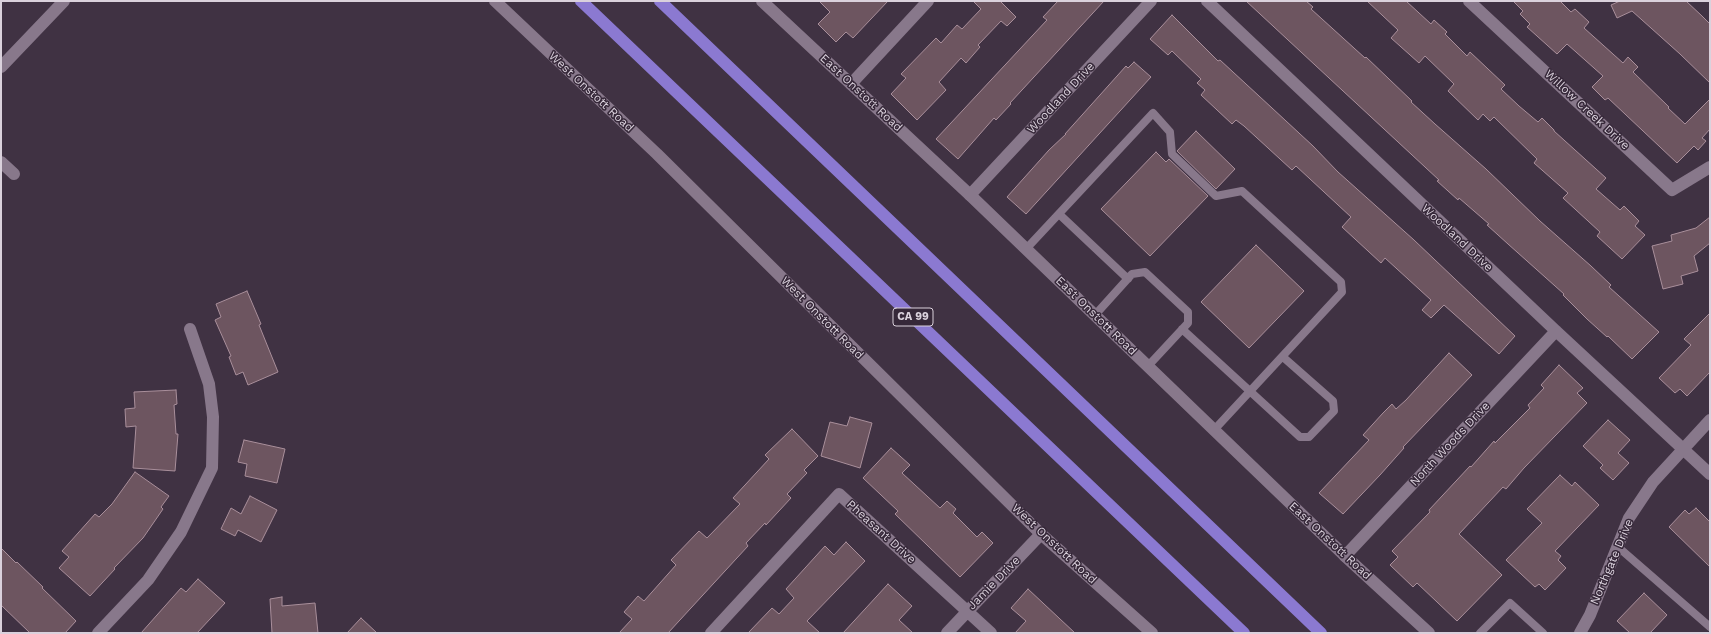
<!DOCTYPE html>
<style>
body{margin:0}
#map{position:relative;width:1711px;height:634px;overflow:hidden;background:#403243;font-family:"Work Sans",sans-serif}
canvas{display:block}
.frame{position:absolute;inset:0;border:2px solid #dad1dc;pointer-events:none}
</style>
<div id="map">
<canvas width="1711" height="634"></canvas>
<div class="frame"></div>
</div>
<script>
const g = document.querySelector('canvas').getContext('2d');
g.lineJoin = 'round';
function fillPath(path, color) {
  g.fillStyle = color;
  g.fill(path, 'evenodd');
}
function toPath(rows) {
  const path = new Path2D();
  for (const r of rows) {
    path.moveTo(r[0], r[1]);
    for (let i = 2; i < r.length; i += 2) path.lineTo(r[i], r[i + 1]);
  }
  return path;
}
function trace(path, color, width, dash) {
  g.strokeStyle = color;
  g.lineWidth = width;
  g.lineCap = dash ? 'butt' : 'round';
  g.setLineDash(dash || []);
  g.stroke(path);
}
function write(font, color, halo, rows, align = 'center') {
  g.font = font + ' "Work Sans",sans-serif';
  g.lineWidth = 3;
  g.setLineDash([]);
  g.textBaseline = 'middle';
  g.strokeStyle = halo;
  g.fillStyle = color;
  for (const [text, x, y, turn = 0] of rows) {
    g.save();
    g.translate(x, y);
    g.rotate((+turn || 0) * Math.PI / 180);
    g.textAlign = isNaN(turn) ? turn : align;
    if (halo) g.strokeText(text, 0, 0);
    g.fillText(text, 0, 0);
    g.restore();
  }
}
const building = toPath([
 [819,1,888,1,853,38,846,32,836,42,818,24,830,12,819,1],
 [973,1,1000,1,1016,17,1007,26,1001,21,978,45,980,47,966,63,961,58,939,82,946,90,917,120,891,94,906,78,901,74,936,38,941,43,957,25,962,29,981,9,973,1],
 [1058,1,1104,1,1010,103,1011,104,996,120,994,118,958,159,936,139,1047,20,1043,17,1058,1],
 [1246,1,1306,1,1313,7,1311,9,1365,58,1366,57,1412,101,1411,102,1435,124,1486,169,1540,221,1591,266,1611,285,1609,287,1659,332,1632,359,1608,336,1607,337,1587,319,1563,295,1564,294,1508,244,1487,225,1489,224,1459,198,1458,200,1437,181,1439,180,1246,1],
 [1367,1,1406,1,1431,24,1434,20,1447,32,1445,34,1467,56,1470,52,1505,85,1501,89,1519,106,1538,122,1542,118,1554,130,1554,131,1606,178,1596,189,1620,210,1624,206,1639,221,1635,226,1645,235,1622,259,1597,236,1600,232,1563,198,1568,193,1534,163,1537,159,1494,117,1490,121,1483,114,1478,120,1448,91,1454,84,1425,56,1419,63,1391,38,1398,30,1367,1],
 [1513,1,1560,1,1571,12,1575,9,1589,22,1584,28,1623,63,1628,57,1638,67,1633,72,1669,107,1668,108,1685,124,1710,99,1710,129,1702,138,1706,141,1698,150,1694,146,1677,163,1608,98,1605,100,1592,87,1603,76,1567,44,1557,54,1527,27,1530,24,1520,14,1523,11,1513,1],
 [1620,1,1686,1,1702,16,1710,24,1710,83,1680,54,1632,11,1617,18,1611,5,1620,1],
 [1172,15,1218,61,1220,60,1272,108,1313,146,1338,172,1414,240,1515,336,1499,354,1444,305,1431,318,1422,310,1431,300,1385,258,1381,263,1342,227,1351,217,1296,166,1292,170,1244,126,1236,120,1232,124,1201,95,1205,90,1197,83,1201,79,1172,51,1168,55,1150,39,1172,15],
 [1134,62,1151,77,1026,214,1007,197,1049,150,1066,134,1065,134,1126,66,1128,68,1134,62],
 [1196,131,1235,169,1216,189,1177,151,1196,131],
 [1156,152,1166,162,1169,159,1208,196,1150,256,1101,209,1156,152],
 [1710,217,1710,243,1694,256,1698,271,1681,276,1683,284,1663,289,1652,246,1672,241,1671,235,1696,228,1710,217],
 [1256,245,1304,291,1249,348,1201,302,1256,245],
 [247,291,261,324,259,325,278,372,248,385,243,372,236,375,229,357,231,356,215,320,221,317,216,304,247,291],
 [1710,313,1710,372,1687,396,1680,389,1675,393,1659,378,1691,345,1684,339,1710,313],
 [1449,353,1472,375,1403,447,1404,448,1380,475,1343,514,1319,493,1369,440,1363,435,1383,413,1392,404,1396,409,1406,400,1449,353],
 [1559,365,1583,388,1577,393,1587,403,1524,468,1506,489,1503,487,1459,534,1502,575,1457,621,1417,583,1413,587,1390,565,1398,557,1392,551,1430,512,1429,510,1470,466,1471,467,1494,441,1495,443,1530,408,1528,405,1544,388,1541,385,1559,365],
 [176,390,177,404,174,405,176,434,178,434,175,471,133,468,136,426,126,427,125,409,135,408,134,392,176,390],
 [850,417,872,423,860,468,821,456,830,422,847,426,850,417],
 [1608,420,1630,440,1618,453,1629,463,1613,480,1600,468,1603,465,1583,446,1608,420],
 [792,429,818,456,804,470,807,473,787,494,791,498,766,525,765,523,746,543,748,546,668,633,619,633,632,619,624,612,638,596,644,601,676,565,671,560,699,531,707,538,740,504,733,498,769,459,765,455,792,429],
 [244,440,285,449,277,483,245,476,247,464,238,462,244,440],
 [891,448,910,465,902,473,940,508,947,501,956,509,953,513,977,537,982,532,993,543,960,577,895,514,898,511,863,478,891,448],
 [135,472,169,496,161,507,163,509,143,538,114,568,115,569,90,596,59,568,69,557,62,551,95,514,99,517,112,504,135,472],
 [1560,475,1572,486,1575,482,1599,505,1555,551,1561,556,1558,560,1566,568,1545,590,1539,584,1535,587,1506,560,1542,523,1527,509,1560,475],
 [250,496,277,510,261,542,238,530,235,536,221,529,231,508,241,514,250,496],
 [1696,508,1710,522,1710,567,1669,527,1685,510,1689,514,1696,508],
 [846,542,865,561,807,621,820,633,748,633,772,608,779,614,794,598,786,589,825,546,834,555,846,542],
 [1,548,16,563,17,562,43,587,42,588,76,621,65,633,30,633,1,605,1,548],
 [198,579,225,603,197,633,141,633,181,588,186,592,198,579],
 [888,584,912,606,899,620,913,633,843,633,888,584],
 [1028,589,1075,633,1015,633,1026,621,1011,608,1028,589],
 [1644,593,1667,615,1650,633,1630,633,1617,621,1644,593],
 [282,597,282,606,315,603,318,633,272,633,270,599,282,597],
 [361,618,377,633,347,633,361,618]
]);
fillPath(building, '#6d5560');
trace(building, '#a98f9b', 1);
trace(toPath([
 [1059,214,1128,279],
 [1026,249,1153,113,1170,132,1172,154,1216,196,1242,191,1341,282,1342,292,1214,430],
 [1095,315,1132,274,1145,272,1188,312,1188,323,1148,366],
 [1182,329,1300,437,1309,437,1334,411,1333,401,1283,357],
 [1618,547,1710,627],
 [1480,633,1510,603,1543,633]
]), '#88788b', 8);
trace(toPath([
 [1207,1,1556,331,1710,474],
 [1469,1,1672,190,1710,167],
 [1,67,64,1],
 [851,84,928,1],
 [1,162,14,174],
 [970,195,1151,1],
 [1345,556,1556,331],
 [98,633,148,580,181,532,212,468,213,417,209,384,190,329],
 [711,633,839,494,991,633],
 [947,633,1041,534],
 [1580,633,1590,615,1629,518,1653,482,1710,420]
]), '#88788b', 12);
trace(toPath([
 [495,1,657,154,1041,534,1152,633],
 [762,1,970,195,1345,556,1429,633]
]), '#88788b', 12);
trace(toPath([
 [581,1,1244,633],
 [660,1,1321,633]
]), '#8b79d1', 12);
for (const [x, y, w] of [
 [913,317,40]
]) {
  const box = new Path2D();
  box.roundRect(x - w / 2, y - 9, w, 18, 3);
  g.fillStyle = '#362839';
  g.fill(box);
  trace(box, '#dad1dc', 1);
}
write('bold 11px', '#dad1dc', null, [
 ["CA 99",913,317]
]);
write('12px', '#dad1dc', '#362839', [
 ["West Onstott Road",591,92,43],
 ["East Onstott Road",861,93,43],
 ["Woodland Drive",1061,98,-47],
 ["Willow Creek Drive",1587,110,43],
 ["Woodland Drive",1457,238,43],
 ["East Onstott Road",1096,316,44],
 ["West Onstott Road",822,318,45],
 ["North Woods Drive",1450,444,-47],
 ["Pheasant Drive",881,532,42],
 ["East Onstott Road",1330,541,43],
 ["West Onstott Road",1054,544,43],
 ["Northgate Drive",1612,562,-67],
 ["Jamie Drive",994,583,-46]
]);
</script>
